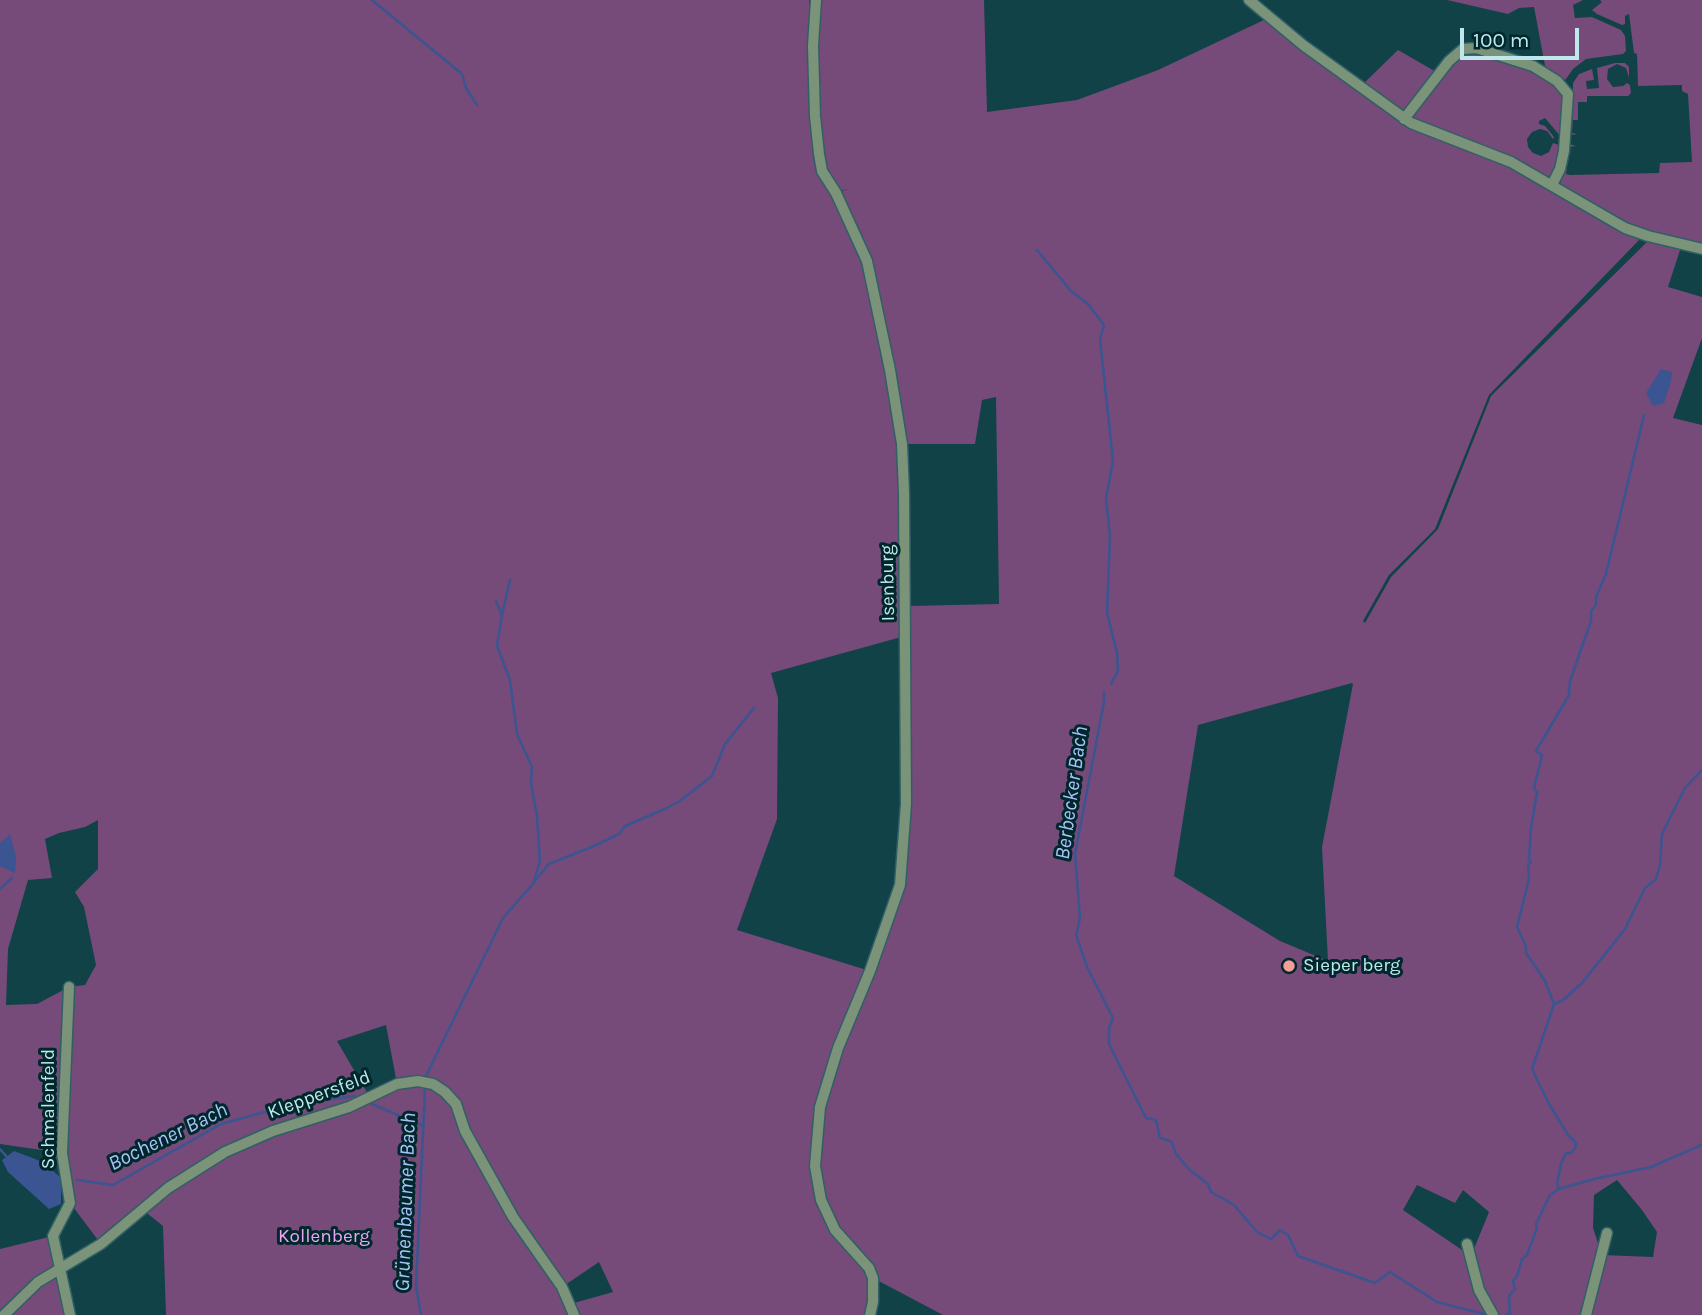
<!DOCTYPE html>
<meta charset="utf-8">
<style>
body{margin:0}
#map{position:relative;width:1702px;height:1315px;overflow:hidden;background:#104247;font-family:Karla,sans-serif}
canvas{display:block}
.scale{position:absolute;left:1460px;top:28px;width:119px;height:32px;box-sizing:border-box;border:4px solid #bfe8ed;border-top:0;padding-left:9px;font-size:21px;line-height:24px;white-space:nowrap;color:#bfe8ed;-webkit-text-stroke:5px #00272b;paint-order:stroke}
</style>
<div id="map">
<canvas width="1702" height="1315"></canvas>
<div class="scale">100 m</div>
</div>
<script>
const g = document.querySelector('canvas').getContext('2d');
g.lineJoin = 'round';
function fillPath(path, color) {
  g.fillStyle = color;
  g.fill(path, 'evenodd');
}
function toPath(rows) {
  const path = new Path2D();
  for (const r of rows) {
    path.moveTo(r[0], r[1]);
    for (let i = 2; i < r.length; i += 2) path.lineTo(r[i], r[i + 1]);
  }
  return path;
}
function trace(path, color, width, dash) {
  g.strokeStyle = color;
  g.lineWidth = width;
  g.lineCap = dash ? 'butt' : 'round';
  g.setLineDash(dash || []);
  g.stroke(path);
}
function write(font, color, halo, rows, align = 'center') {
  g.font = font + ' Karla,sans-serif';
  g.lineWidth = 6;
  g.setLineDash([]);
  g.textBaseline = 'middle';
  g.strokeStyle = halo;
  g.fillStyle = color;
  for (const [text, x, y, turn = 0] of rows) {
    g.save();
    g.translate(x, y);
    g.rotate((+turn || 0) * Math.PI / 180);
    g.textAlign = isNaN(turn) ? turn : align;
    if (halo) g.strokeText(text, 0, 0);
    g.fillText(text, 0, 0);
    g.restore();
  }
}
fillPath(toPath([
 [0,0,809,0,809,47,815,156,836,193,848,189,839,191,827,170,822,154,819,115,818,0,984,0,987,112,1077,100,1158,70,1266,19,1401,121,1493,156,1641,238,1489,395,1435,529,1389,575,1363,621,1365,623,1391,577,1438,529,1491,396,1649,240,1681,247,1668,287,1702,297,1702,338,1673,418,1702,425,1702,1315,943,1315,873,1278,870,1315,578,1315,574,1303,613,1292,599,1262,565,1285,572,1315,166,1315,163,1226,143,1210,101,1244,70,1203,62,1153,0,1144],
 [996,397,999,604,909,606,899,444,975,444,982,400],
 [905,636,900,885,870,971,737,930,777,819,778,698,771,673],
 [1352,683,1353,684,1322,847,1328,961,1280,941,1174,876,1198,725],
 [98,820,98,869,75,892,84,907,96,965,85,985,69,987,37,1004,6,1005,8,949,28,880,52,878,45,839,59,833,85,827],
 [386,1025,397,1084,369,1096,337,1041],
 [1617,1180,1642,1210,1657,1232,1653,1257,1602,1255,1593,1228,1594,1195],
 [1417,1185,1455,1203,1463,1190,1489,1212,1471,1256,1403,1210],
 [1447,0,1583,0,1573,5,1575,18,1592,17,1621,30,1625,36,1626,51,1623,54,1586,59,1573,69,1566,79,1562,81,1546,71,1534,7,1519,8,1508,14],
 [1600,0,1702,0,1702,244,1678,241,1626,224,1560,185,1569,144,1576,146,1570,147,1566,174,1570,175,1659,173,1660,163,1692,162,1688,94,1682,91,1682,85,1638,86,1637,54,1634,53,1629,14,1625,16,1625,24,1622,25,1597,14,1592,10,1602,2],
 [1398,50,1438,73,1403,113,1362,85],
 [1468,51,1532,68,1563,91,1561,137,1545,118,1539,121,1539,124,1545,126,1554,137,1553,139,1547,131,1540,129,1532,132,1527,139,1528,147,1533,153,1541,156,1549,152,1553,143,1562,146,1554,174,1546,177,1412,120,1412,113,1449,64],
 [1615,63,1625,63,1629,67,1629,78,1626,68,1617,64,1608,69,1607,79,1613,87,1623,86,1627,83,1630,85,1631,93,1628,96,1587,96,1587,102,1578,102,1578,120,1573,120,1572,133,1577,134,1572,135,1573,83,1579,74,1592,69,1594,80,1586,81,1587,89,1599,88,1597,68],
 [53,1236,70,1315,0,1315,0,1249]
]), '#764a79');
fillPath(toPath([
 [1661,369,1672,372,1671,381,1664,403,1653,406,1646,393],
 [10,834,16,857,15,873,0,866,0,843],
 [14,1151,43,1162,61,1178,61,1204,49,1209,8,1172,2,1160]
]), '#3a5592');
trace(toPath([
 [372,0,462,74,466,88,477,105],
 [1037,250,1071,291,1088,304,1104,325,1100,339,1113,461,1106,498,1110,537,1107,613,1117,653,1118,671,1111,684],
 [502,615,510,580],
 [1104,692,1104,702,1075,854,1080,918,1076,935,1087,967,1113,1018,1109,1028,1109,1044,1146,1118,1156,1120,1160,1138,1171,1141,1176,1154,1190,1170,1208,1184,1211,1192,1234,1205,1257,1232,1271,1239,1280,1230,1288,1235,1298,1256,1375,1283,1390,1272,1437,1302,1488,1315],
 [534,882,549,864,594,846,619,834,625,826,665,809,680,801,712,776,725,744,754,708],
 [0,889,12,878],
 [1554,1004,1545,981,1526,953,1526,946,1517,927,1529,879,1528,864,1531,863,1529,859,1531,828,1537,792,1534,788,1542,755,1536,751,1569,695,1570,681,1591,621,1591,611,1596,605,1596,597,1606,574,1644,415],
 [426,1076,503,918,533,884,540,861,537,816,531,783,532,767,517,734,510,680,497,646,502,615,496,601],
 [372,1104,423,1126],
 [0,1149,7,1157],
 [77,1180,113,1185,221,1124,286,1106,354,1096],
 [1559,1189,1557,1183,1561,1164,1566,1153,1571,1153,1575,1148,1576,1143,1568,1135,1548,1102,1532,1069,1554,1004,1562,1001,1582,983,1625,929,1645,888,1656,879,1660,865,1662,834,1685,788,1702,770],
 [421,1315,416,1286,425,1089],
 [1506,1315,1510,1314,1509,1296,1515,1289,1513,1281,1517,1276,1522,1259,1527,1255,1537,1228,1536,1224,1550,1195,1559,1189,1594,1179,1651,1167,1702,1145]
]), '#3a5592', 2.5);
const minor = toPath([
 [816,0,813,46,815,116,819,154,822,171,836,193,867,261,890,370,902,444,904,493,906,804,900,885,870,971,838,1048,820,1107,815,1166,821,1200,835,1230,869,1268,873,1278,873,1302,870,1315],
 [1249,0,1303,45,1411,123,1511,162,1625,228,1648,236,1702,249],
 [1404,119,1449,61,1463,49,1476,48,1533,66,1557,81,1568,94,1564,151,1560,169,1552,185],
 [69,987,62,1153,70,1203,53,1236,70,1315],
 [1467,1244,1479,1290,1493,1315],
 [4,1315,38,1282,101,1244,168,1188,225,1152,273,1131,349,1107,397,1084,418,1081,433,1084,445,1092,456,1104,465,1131,513,1217,562,1287,574,1315],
 [1586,1315,1607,1233]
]);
trace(minor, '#306065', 13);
trace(minor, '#7a9379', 10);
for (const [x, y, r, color] of [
 [1289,966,7,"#f59c95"]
]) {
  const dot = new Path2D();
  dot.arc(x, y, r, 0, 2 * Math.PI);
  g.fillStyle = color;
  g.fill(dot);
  trace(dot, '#00272b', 2.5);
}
write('19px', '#bfe8ed', '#00272b', [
 ["Isenburg",888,583,-91],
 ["Kleppersfeld",319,1095,-20],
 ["Schmalenfeld",49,1109,-90]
]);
write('19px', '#bfe8ed', '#00272b', [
 ["Sieper berg",1303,966]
], 'left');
write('19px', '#eea4f3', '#00272b', [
 ["Kollenberg",324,1237]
]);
write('italic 21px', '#a9c3f9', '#00272b', [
 ["Berbecker Bach",1072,793,-82],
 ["Bochener Bach",168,1137,-26],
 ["Grünenbaumer Bach",406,1202,-88]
]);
</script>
